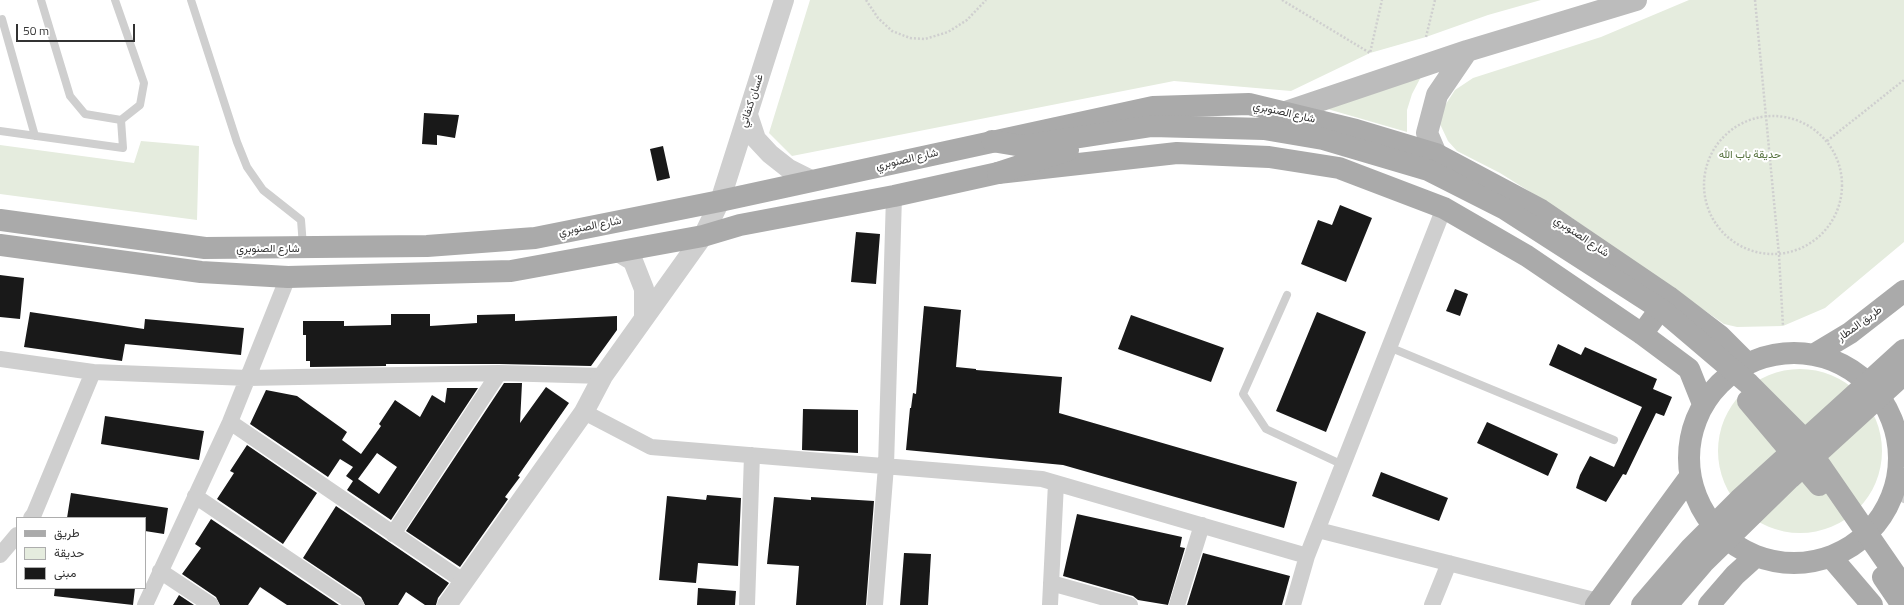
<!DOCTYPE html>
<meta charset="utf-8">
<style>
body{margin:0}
#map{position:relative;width:1904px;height:605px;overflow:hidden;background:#fff;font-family:"Titillium Web",Vazirmatn,sans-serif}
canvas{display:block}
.legend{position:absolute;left:16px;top:517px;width:130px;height:72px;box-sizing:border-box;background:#fff;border:1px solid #adadad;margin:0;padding:5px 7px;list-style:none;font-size:12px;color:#323232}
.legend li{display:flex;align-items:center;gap:8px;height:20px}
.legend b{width:20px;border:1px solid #adadad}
.scale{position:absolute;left:16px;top:24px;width:119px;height:18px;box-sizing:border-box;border:2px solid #323232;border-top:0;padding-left:5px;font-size:12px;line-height:14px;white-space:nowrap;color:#323232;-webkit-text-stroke:3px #fff;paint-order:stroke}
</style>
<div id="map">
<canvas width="1904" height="605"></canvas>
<ul class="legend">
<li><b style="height:5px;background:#aaa"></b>طريق</li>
<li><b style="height:11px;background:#e5ecde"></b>حديقة</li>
<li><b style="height:11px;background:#191919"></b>مبنى</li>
</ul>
<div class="scale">50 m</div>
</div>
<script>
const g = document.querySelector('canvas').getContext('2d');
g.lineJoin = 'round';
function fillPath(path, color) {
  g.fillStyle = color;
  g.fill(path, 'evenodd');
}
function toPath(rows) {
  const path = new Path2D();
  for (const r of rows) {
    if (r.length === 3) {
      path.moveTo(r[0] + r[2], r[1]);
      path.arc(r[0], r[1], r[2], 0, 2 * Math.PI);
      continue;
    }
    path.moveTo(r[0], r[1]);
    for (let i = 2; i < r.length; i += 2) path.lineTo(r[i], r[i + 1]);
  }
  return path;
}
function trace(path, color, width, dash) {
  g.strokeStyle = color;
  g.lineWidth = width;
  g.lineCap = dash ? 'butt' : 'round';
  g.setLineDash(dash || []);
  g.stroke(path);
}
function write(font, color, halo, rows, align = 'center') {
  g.font = font + ' "Titillium Web",Vazirmatn,sans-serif';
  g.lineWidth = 4;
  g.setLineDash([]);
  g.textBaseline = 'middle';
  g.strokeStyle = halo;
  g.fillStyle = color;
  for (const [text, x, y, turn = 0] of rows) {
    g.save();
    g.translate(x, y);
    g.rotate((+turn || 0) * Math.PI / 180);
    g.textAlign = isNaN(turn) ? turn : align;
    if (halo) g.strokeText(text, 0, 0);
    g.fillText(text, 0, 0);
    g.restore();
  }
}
fillPath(toPath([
 [810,0,1541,0,1488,15,1426,37,1370,53,1291,91,1174,81,792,156,769,133],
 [1689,0,1904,0,1904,242,1825,308,1783,326,1737,327,1724,324,1572,218,1500,173,1457,151,1448,141,1440,124,1444,107,1455,90,1473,78,1601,37],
 [1422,75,1412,94,1407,110,1407,132,1324,108],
 [141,141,199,146,197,220,0,194,0,145,134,163],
 [1800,451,82]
]), '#e5ecde');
fillPath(toPath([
 [424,113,459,115,455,138,437,135,437,145,422,144],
 [663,146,670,178,657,181,650,149],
 [1340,205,1372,218,1346,282,1301,264,1318,220,1332,225],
 [856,232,880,234,876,284,851,282],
 [0,275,24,278,20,319,0,317],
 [1455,289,1468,294,1460,316,1446,311],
 [924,306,961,310,956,367,976,369,976,370,1062,377,1059,413,1297,482,1284,528,1063,465,906,450,910,408,911,408,913,393,916,394],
 [30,312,144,329,145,319,244,328,241,355,125,344,122,361,24,347],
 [1317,312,1366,332,1326,432,1276,411],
 [391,314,430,314,430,326,477,323,477,315,515,314,515,321,617,316,617,330,591,366,499,364,386,364,386,366,310,367,310,361,306,361,306,335,303,335,303,321,344,321,344,326,391,325],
 [1131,315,1224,348,1211,382,1118,349],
 [1558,344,1581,355,1585,347,1657,379,1653,389,1672,397,1664,416,1656,413,1626,475,1623,474,1606,502,1576,488,1580,475,1590,456,1614,467,1642,407,1549,365],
 [504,383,522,383,520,423,546,387,569,403,518,476,520,477,505,497,508,499,460,567,406,531],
 [447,388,478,388,391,520,347,490,353,481,346,476,353,467,340,459,328,477,250,424,266,390,297,396,347,432,342,440,361,454,381,426,379,424,395,400,420,417,432,395,445,403],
 [377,453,397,467,379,494,358,479],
 [803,409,858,410,858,453,802,450],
 [105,416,204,431,199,460,101,444],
 [1487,422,1558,454,1548,476,1477,443],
 [247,445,317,493,283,544,217,499,234,473,230,471],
 [1381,472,1448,498,1439,521,1372,496],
 [71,493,168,508,164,534,145,531,145,518,67,518],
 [707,495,741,498,738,566,698,563,696,583,659,580,667,496,706,500],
 [774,497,811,500,811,497,874,501,866,605,796,605,799,566,767,564],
 [336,506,449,583,438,598,436,605,425,605,406,592,398,605,365,605,361,597,303,558],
 [1077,514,1182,537,1180,547,1185,548,1168,605,1138,600,1133,596,1063,576],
 [211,519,272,560,339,605,287,605,260,587,248,605,220,605,216,597,182,574,201,548,195,544],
 [904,553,931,554,928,605,900,605],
 [1203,553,1290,576,1282,605,1187,605],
 [55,588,135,588,133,605,54,596],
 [698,588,736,591,735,605,697,605],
 [179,595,194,605,173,605]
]), '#191919');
trace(toPath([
 [866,0,878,18,892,31,910,38,925,39,948,32,967,20,986,0],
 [1282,0,1370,53,1382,0],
 [1755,0,1779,255,1783,326],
 [1426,37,1435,0],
 [1773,185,69],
 [1827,141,1904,80]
]), '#cfcfcf', 2.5, [2, 2]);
trace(toPath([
 [41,0,70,96,85,114,121,120,140,105,144,83,115,0],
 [191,0,237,142,247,167,263,190,301,220,303,246],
 [2,19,35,136],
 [0,131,123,148,121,120],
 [1287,295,1243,394,1266,429,1343,465],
 [1389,347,1614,440],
 [1894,494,1904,499]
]), '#cfcfcf', 8);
trace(toPath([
 [0,359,93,372],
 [584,412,651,447,1042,479,1307,556],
 [230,422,463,581],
 [195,496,356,605],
 [31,518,34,514,93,372,248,378,499,373,603,376],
 [1318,530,1598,601],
 [393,534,499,373],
 [0,555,17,535],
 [160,571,211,605],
 [1051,583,1130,605],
 [145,605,230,422,288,277],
 [747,605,752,455],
 [875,605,886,466,894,196],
 [1050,605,1056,483],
 [1177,605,1202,525],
 [1293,605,1307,556,1444,208],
 [1432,605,1449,563]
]), '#cfcfcf', 16);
trace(toPath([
 [748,115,756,139,770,154,789,169,813,181],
 [618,252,633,261,644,289,644,318],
 [447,605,584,412,603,376,703,236,720,201,784,0]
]), '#cfcfcf', 20);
trace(toPath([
 [1286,112,1467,51,1636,0],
 [1436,154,1427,133,1437,95,1467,51]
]), '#bcbcbc', 22);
trace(toPath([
 [0,220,205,248,427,246,535,238,720,201,1153,107,1249,104,1356,130,1436,154,1541,210,1669,297,1720,336,1747,363],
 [0,245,201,272,288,277,511,271,703,236,740,225,894,196,998,173,1177,153,1269,157,1339,168,1444,208,1527,256,1642,334,1689,369,1703,404],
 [1642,334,1669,297],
 [1794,458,105],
 [1815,354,1850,333,1904,291],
 [1831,557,1872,605],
 [1596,605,1689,478],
 [1709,605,1735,575,1755,557]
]), '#aaa', 22);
trace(toPath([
 [992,141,1022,146,1152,126,1264,129,1323,139,1428,170,1505,209,1662,310,1749,384,1797,432,1904,587],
 [998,173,1068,150],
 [1748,401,1819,485],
 [1883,577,1902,605],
 [1642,605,1691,548,1739,500,1904,350],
 [1667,605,1703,563,1790,478,1904,374]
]), '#aaa', 22);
write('11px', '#323232', '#fff', [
 ["غسان كنفاتي",752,101,-72],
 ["شارع الصنوبري",1284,113,13],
 ["شارع الصنوبري",907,160,-13],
 ["شارع الصنوبري",590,227,-11],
 ["شارع الصنوبري",1581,237,34],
 ["شارع الصنوبري",268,249],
 ["طريق المطار",1860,324,-36]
]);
write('11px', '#55713d', '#fff', [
 ["حديقة باب الله",1750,155]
]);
</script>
